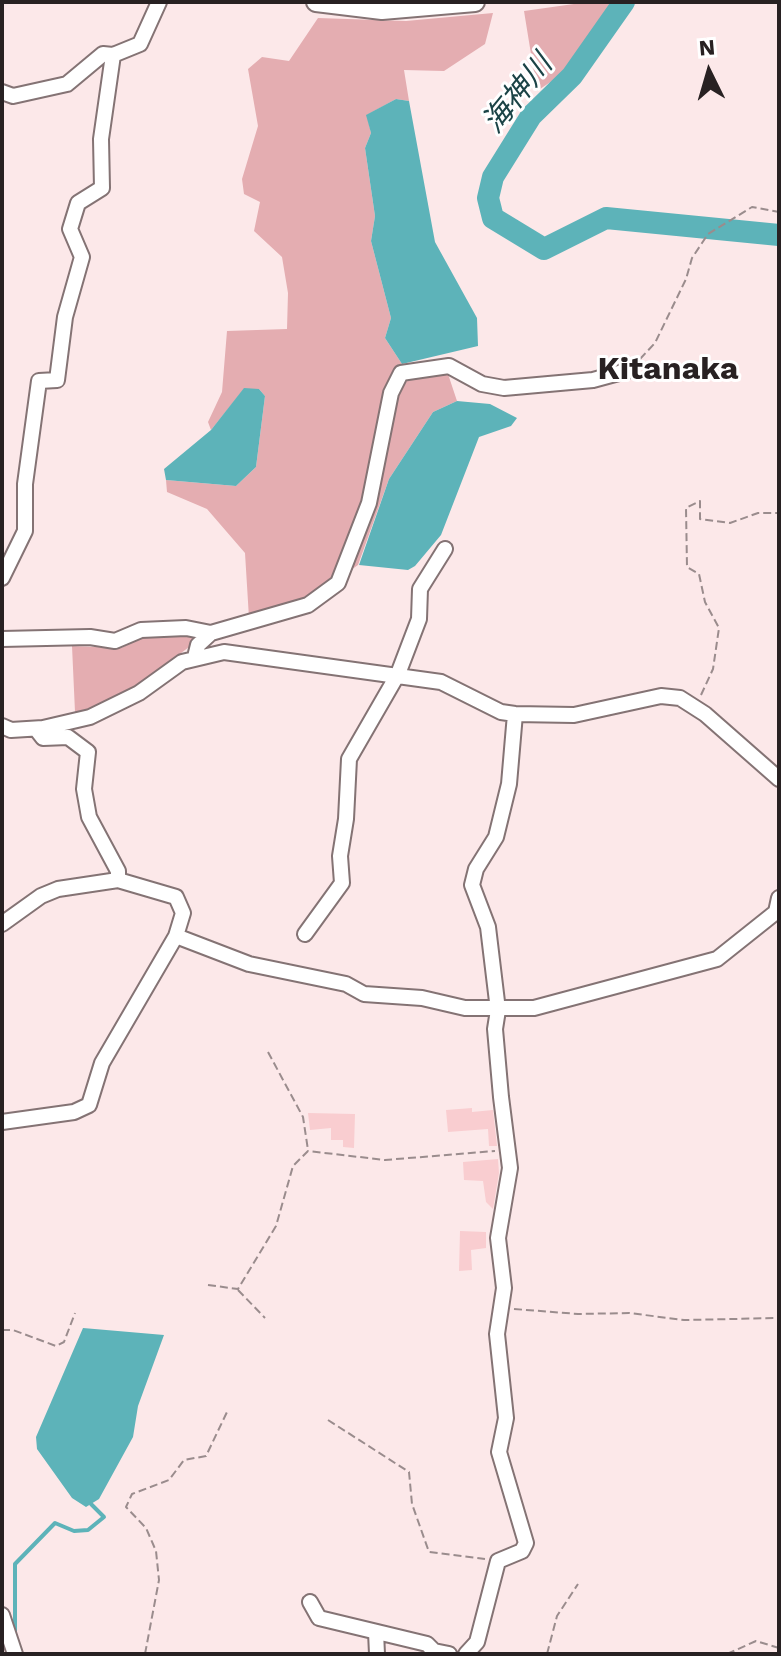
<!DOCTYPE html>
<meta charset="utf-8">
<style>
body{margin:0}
#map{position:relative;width:781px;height:1656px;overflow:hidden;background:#fce8e9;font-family:"Work Sans",sans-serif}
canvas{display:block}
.frame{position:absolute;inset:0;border:4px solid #282122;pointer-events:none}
.north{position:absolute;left:669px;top:32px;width:80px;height:80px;-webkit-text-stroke:6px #fff;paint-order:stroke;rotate:355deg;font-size:22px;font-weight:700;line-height:32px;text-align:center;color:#282122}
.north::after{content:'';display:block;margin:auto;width:28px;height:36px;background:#282122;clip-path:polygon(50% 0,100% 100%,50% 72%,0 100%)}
</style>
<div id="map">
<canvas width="781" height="1656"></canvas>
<div class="frame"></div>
<div class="north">N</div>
</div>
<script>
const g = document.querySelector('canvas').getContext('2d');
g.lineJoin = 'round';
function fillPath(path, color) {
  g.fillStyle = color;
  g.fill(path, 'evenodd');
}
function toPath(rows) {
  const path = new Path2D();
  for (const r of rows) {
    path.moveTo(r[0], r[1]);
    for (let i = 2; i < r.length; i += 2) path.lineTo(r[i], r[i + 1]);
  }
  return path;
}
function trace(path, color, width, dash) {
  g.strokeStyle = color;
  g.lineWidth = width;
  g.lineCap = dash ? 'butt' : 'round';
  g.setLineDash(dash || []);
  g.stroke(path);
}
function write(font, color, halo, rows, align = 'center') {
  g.font = font + ' "Work Sans","Noto Sans JP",sans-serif';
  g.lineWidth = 6;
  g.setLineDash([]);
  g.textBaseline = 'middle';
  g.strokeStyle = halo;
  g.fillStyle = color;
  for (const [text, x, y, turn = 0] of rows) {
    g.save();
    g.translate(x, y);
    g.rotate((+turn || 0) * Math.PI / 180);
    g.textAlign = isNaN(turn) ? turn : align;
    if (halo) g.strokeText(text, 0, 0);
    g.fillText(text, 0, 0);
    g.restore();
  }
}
fillPath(toPath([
 [588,2,614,2,590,44,567,71,537,91,524,11],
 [493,13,485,44,444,71,404,70,409,101,396,99,367,115,371,133,365,148,375,216,371,241,391,318,385,338,402,364,448,374,457,401,433,412,389,479,358,565,294,610,249,618,245,553,207,509,167,492,166,480,236,486,256,467,265,396,259,389,244,389,211,430,208,422,222,392,227,331,287,329,288,293,282,257,254,231,260,202,244,194,242,179,258,126,248,69,262,57,289,61,318,18,406,21],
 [187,633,201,638,132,690,100,706,75,712,72,646,121,648,146,636]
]), '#e4adb1');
fillPath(toPath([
 [396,99,409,101,435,242,477,318,478,346,402,364,385,338,391,318,371,241,375,216,365,148,371,133,366,115],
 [244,388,259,389,265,396,256,467,236,486,166,480,164,469,211,430],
 [457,401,490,404,517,418,511,426,479,437,441,535,415,566,408,570,359,565,389,479,433,412],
 [83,1328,164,1335,138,1406,133,1437,99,1499,86,1507,72,1498,37,1449,36,1437]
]), '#5db3b9');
trace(toPath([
 [15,1633,15,1564,55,1523,74,1531,88,1530,104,1517,91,1504]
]), '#5db3b9', 4);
trace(toPath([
 [624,2,572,76,531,116,493,177,488,198,493,218,544,249,606,218,779,235]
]), '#5db3b9', 22);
fillPath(toPath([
 [472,1108,472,1112,493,1110,497,1146,489,1146,488,1129,448,1132,446,1110],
 [308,1113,355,1114,354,1148,343,1147,343,1140,331,1140,331,1128,310,1130],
 [498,1159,499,1173,493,1209,486,1202,483,1181,464,1180,463,1162],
 [460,1231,486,1232,486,1248,471,1250,472,1270,459,1271]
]), '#f9cdd0');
const minor = toPath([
 [2,92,13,96,67,84,103,54,113,55,140,44,159,2],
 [2,578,25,531,25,484,39,381,57,380,65,317,82,257,70,229,78,203,102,188,101,139,113,55],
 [2,639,90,637,115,641,141,630,186,628,211,633],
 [195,657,198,645,211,633,308,605,338,583,369,503,391,393,401,373,449,366,482,384,504,388,593,380,630,370],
 [2,726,11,730,43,728,90,717,139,693,182,662,224,652,441,682,501,712,515,714,574,715,661,696,680,698,705,714,779,779],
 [36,729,43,738,68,737,88,752,84,789,89,817,118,871,118,880],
 [2,924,41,896,58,889,118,880,176,897,183,913,176,936,102,1063,89,1105,74,1112,2,1122],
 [305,934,342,883,340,856,346,819,349,759,398,674,419,619,420,589,445,549],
 [176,936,249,964,346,984,364,994,422,998,465,1008,534,1008,717,959,776,912,779,898],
 [310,1602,319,1618,427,1644,434,1651,449,1654],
 [2,1615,15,1654],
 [376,1632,377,1654],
 [466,1654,477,1642,498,1561,522,1551,526,1543,499,1452,506,1418,497,1334,504,1288,498,1238,510,1168,501,1097,495,1029,498,1010,488,927,472,885,476,869,496,837,509,784,515,714]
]);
const tertiary = toPath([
 [316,2,382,10,475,2]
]);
trace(minor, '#847374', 18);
trace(tertiary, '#847374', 22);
trace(toPath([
 [640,359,655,343,686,279,692,258,708,234,752,207,779,212],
 [701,695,713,669,719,628,705,602,699,574,687,567,686,508,700,501,700,519,730,523,758,513,779,513],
 [268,1052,303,1117,308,1150],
 [208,1285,238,1289,276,1226,293,1166,308,1151,385,1160,495,1151],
 [238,1290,265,1318],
 [514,1309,578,1314,629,1313,684,1320,779,1318],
 [2,1330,13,1330,56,1346,64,1342,75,1313],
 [328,1420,409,1472,412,1504,429,1552,485,1559],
 [145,1654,159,1580,156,1551,146,1528,126,1507,132,1494,169,1480,184,1460,206,1456,227,1412],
 [547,1654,557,1616,578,1584],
 [727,1654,756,1641,779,1648]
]), '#9a8c8d', 2, [8, 4]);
trace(minor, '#fff', 14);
trace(tertiary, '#fff', 18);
write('italic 30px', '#1b4346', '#fff', [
 ["海神川",518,94,-51]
]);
write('bold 32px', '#282122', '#fff', [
 ["Kitanaka",668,370]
]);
</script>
